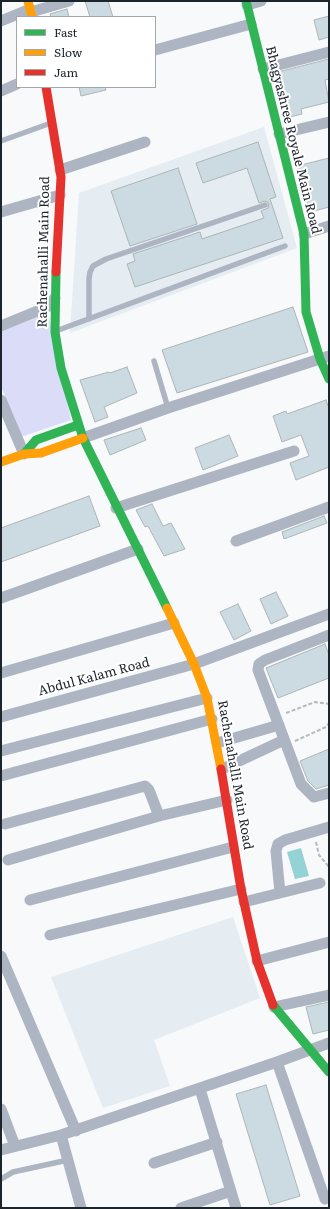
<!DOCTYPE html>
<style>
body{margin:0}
#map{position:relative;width:330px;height:1209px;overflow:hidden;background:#f7f9fb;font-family:Literata,serif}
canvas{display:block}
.frame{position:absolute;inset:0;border:2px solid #1c252c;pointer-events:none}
.legend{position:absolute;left:16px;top:16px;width:140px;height:72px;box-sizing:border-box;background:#fff;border:1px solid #a4a8ab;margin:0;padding:5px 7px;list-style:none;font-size:12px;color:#1c252c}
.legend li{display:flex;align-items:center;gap:8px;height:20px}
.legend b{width:20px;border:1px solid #a4a8ab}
</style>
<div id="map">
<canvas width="330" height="1209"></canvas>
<div class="frame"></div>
<ul class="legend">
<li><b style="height:5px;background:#30b455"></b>Fast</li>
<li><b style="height:5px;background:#ff9f0a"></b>Slow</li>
<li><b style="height:5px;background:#e5322d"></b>Jam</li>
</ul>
</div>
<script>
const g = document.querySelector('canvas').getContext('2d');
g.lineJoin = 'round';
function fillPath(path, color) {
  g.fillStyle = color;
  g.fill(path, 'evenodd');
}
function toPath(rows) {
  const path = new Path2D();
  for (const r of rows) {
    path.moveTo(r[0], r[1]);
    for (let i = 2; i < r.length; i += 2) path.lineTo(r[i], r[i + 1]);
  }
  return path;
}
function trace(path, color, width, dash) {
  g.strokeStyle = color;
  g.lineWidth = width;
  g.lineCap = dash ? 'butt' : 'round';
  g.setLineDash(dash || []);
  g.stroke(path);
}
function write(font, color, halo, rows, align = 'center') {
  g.font = font + ' Literata,serif';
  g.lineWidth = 4;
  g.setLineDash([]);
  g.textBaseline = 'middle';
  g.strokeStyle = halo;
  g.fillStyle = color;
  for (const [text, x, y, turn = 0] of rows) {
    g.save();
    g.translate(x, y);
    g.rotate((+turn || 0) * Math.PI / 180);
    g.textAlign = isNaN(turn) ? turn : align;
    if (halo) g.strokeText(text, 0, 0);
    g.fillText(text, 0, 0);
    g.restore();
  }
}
fillPath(toPath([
 [264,127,297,248,70,333,79,193],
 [233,917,260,998,154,1040,170,1086,103,1108,51,977]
]), '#e5ecf2');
fillPath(toPath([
 [48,312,71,420,21,437,1,386,1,332]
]), '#dbdcf8');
fillPath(toPath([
 [301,848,309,876,295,879,287,852]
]), '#94d2d5');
const building = toPath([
 [85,1,108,1,113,17,90,17,85,1],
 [67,9,69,17,51,17,50,14,67,9],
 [329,16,329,37,319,40,314,20,329,16],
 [329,59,329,79,325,80,329,102,301,109,302,114,286,118,274,73,329,59],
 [79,87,105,87,106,90,81,96,79,87],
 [258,142,276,197,270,199,283,238,135,287,127,264,135,261,133,254,200,232,202,239,264,218,261,211,268,208,269,203,265,201,259,203,247,168,203,183,196,163,258,142],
 [329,158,329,207,310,212,297,166,329,158],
 [178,168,197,224,130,246,111,191,178,168],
 [293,307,308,352,177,393,162,350,293,307],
 [127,367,137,393,104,407,108,417,95,422,80,380,109,372,110,373,127,367],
 [326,400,329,409,329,467,296,480,290,463,309,456,301,435,282,442,273,416,286,411,287,414,326,400],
 [141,428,146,440,110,455,104,440,141,428],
 [229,435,238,456,203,470,195,448,229,435],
 [89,496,100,526,1,562,1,528,89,496],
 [152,504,163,526,171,523,185,549,164,556,148,526,145,527,136,510,152,504],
 [324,516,327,523,284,539,282,532,324,516],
 [276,592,288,616,271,624,260,599,276,592],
 [238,604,251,631,234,640,220,612,238,604],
 [325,644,329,655,329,678,278,698,266,668,325,644],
 [329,749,329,785,316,789,308,781,300,761,329,749],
 [329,1002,329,1030,313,1034,306,1007,329,1002],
 [266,1085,300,1196,270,1205,236,1094,266,1085]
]);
fillPath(building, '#cbdbe1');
trace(building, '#aeb5b7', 1);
trace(toPath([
 [286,713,315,702,329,704],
 [295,741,326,727,329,723],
 [316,842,319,855,329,867]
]), '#b6b9c0', 2, [4, 2]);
trace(toPath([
 [1,141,51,123],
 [89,319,89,279,90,272,93,266,106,259,265,205],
 [56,331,285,246],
 [154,361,168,408],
 [1,1179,13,1172,68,1160]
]), '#aeb5c2', 5.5);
trace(toPath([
 [247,5,261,1],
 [31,12,69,1],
 [1,21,30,9],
 [155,50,251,24],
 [263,69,329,52],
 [1,91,17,84],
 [279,134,329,122],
 [60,170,145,142],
 [1,212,60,195],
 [304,234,329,226],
 [1,326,47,307,55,298],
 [1,400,24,454],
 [83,438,168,408,329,356],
 [116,508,294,451],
 [236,541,329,507],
 [1,598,138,549],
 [329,635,265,660,259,664,258,670,301,784,314,797,329,793],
 [1,673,174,623],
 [1,717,194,664,329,614],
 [217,743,279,725],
 [1,751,207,698],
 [222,769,284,740],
 [1,776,212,719],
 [5,824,145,786,149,790,159,816],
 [8,860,159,816,227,800],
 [280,893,276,851,278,844,285,840,329,827],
 [30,900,233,847],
 [244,902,320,883],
 [50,935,241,889],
 [1,956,76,1131],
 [257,961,329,942],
 [274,1007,329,995],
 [277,1062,325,1199],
 [200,1089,236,1208],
 [1,1109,15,1146],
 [61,1135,81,1208],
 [1,1150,61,1135,277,1062,329,1043],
 [154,1163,217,1142],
 [181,1208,231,1191]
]), '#aeb5c2', 11);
trace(toPath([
 [246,1,304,234,306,312,320,359,329,379],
 [56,272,55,332,61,368,83,438,167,608],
 [24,454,36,440,78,425],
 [273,1005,329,1072]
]), '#30b455', 9);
trace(toPath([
 [28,1,32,17],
 [1,462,24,454,41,453,83,438],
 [167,608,194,664,207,698,221,769]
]), '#ff9f0a', 9);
trace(toPath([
 [46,87,61,177,56,272],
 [221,769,241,889,257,961,273,1005]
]), '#e5322d', 9);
write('13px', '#1c252c', '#fff', [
 ["Bhagyashree Royale Main Road",293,140,76],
 ["Rachenahalli Main Road",44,252,-89],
 ["Abdul Kalam Road",94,677,-15],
 ["Rachenahalli Main Road",235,775,80]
]);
</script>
